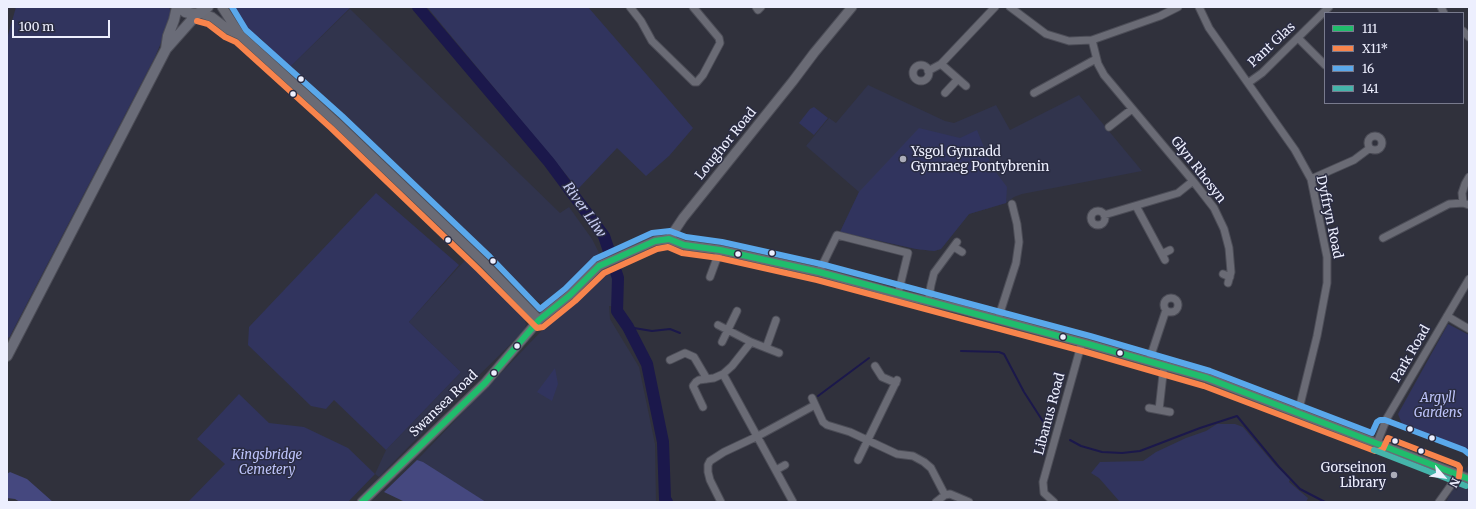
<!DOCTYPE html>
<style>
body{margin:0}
#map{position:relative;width:1476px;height:509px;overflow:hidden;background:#30313c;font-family:Merriweather,serif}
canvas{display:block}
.frame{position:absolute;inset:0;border:8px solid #edeffe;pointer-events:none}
.legend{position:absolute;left:1324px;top:12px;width:140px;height:92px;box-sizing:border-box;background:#2a2c42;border:1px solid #787a8d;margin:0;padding:5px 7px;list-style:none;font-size:12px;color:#edeffe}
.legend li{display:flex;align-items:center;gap:8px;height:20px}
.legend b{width:20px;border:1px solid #787a8d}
.north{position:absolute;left:1424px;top:457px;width:40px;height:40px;-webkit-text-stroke:3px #2a2c42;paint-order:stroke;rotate:118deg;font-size:11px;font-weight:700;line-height:16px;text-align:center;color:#edeffe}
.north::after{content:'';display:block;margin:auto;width:14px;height:18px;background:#edeffe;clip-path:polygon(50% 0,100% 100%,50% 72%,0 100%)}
.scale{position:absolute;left:12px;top:20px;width:98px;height:18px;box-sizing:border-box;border:2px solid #edeffe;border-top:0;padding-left:5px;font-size:12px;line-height:14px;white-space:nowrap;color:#edeffe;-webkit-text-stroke:3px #2a2c42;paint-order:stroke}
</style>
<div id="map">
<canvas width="1476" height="509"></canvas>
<div class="frame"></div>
<ul class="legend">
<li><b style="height:5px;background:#20bc6c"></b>111</li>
<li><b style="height:5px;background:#f8844c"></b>X11*</li>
<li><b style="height:5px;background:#5aa8eb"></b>16</li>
<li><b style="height:5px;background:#45b4aa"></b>141</li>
</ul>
<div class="north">N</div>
<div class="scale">100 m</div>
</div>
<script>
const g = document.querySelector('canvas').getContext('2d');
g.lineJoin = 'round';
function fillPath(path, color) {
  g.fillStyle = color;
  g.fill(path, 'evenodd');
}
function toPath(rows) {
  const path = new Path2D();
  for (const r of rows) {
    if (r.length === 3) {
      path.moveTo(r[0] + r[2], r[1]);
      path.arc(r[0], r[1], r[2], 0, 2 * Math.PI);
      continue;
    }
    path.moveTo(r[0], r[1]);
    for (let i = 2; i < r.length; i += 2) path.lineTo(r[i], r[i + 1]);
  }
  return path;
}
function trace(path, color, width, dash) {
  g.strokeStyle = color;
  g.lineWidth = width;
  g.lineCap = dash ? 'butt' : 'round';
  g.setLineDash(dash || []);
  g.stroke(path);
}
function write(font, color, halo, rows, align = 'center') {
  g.font = font + ' Merriweather,serif';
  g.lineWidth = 3;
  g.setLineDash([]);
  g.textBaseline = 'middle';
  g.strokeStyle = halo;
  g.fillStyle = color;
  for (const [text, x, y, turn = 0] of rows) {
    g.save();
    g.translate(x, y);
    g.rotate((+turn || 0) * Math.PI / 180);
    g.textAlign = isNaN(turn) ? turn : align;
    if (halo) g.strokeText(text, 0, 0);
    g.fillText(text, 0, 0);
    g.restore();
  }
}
fillPath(toPath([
 [350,9,560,213,569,207,592,239,601,257,590,265,553,301,541,302,536,300,476,249,288,69],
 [868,85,945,121,954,123,996,105,1010,130,1079,95,1142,171,1022,194,1014,197,1006,203,969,214,941,249,934,251,916,249,840,232,859,192,806,146,829,118,836,123],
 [466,259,519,310,524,318,526,324,524,331,470,384,379,477,375,474,386,450,461,372,409,322],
 [617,267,615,306,609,306,610,319,639,367,655,444,656,502,486,502,417,460,555,317,591,283,602,274],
 [1469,464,1469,502,1446,502,1458,479]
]), '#31344d');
fillPath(toPath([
 [16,7,169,7,171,13,169,24,155,57,9,338,7,336,7,39],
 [228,7,351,7,290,67,259,37,254,41,247,35],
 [427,7,588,7,693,128,669,156,646,176,617,148,578,189],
 [814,107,828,118,814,135,799,123,810,109],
 [919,128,960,138,977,130,992,167,1007,187,1006,203,969,214,941,249,934,251,916,249,840,232,859,192],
 [376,193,459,265,409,322,461,372,386,450,334,400,326,409,311,406,248,345,249,327],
 [1448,324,1469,335,1469,450,1402,424,1398,414],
 [555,368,558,384,552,401,537,392],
 [239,394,269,423,304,427,348,448,375,474,348,502,188,502,225,464,197,439],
 [1217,424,1235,424,1243,427,1275,465,1290,479,1289,482,1308,498,1306,502,1120,502,1099,478,1091,473,1100,462,1143,461,1156,452,1186,438,1206,431]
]), '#31345e');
fillPath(toPath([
 [417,460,423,462,486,502,405,502,384,492],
 [10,472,27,479,53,502,20,502,15,499,7,498,7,474]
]), '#45487f');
trace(toPath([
 [628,327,652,331,670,329,680,333],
 [961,351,999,352,1004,354,1024,392,1044,423,1047,425],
 [818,396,869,358],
 [1070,440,1081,446,1102,452,1122,453,1140,451,1200,428,1237,416,1279,467,1300,489,1325,502]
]), '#1b184b', 2);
trace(toPath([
 [418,7,549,162,604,236,618,278,617,311,628,327,647,364,663,442,665,499,667,502]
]), '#1b184b', 12);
const street = toPath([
 [630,7,641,21,652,41,694,82,697,82,703,75,720,43,719,38,693,7],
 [756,7,758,10,761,7],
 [1010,7,1046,34,1069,41,1092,40,1160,16,1178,7],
 [1199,7,1209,28,1295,150,1311,179,1327,257,1327,283,1317,336,1298,413],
 [1441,7,1444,13],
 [1463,31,1469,37],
 [1298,38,1325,65],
 [1092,40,1098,64,1104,75,1193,181,1214,208,1224,229,1229,248,1231,272,1228,283],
 [941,64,966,86],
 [921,73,8],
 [928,71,941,64,995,7],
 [1248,83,1262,73,1329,7],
 [945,93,958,79],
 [1034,93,1096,59],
 [1109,127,1132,109],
 [1375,143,7],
 [1311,179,1354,160,1370,148],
 [1463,203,1462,193,1465,184,1469,177],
 [1136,206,1165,260],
 [1098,218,7],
 [1104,215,1178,193,1193,181],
 [1383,238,1449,204,1463,203,1469,205],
 [954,247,962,252],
 [1162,254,1170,250],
 [819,272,837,235,908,253,898,294],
 [1223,274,1230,277],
 [710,277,720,250],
 [1171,305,7],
 [928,302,931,285,934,273,957,242],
 [1447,316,1469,329],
 [998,319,1016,263,1019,242,1017,224,1012,204],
 [718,325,751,342],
 [722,342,737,311],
 [766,348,776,320],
 [670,360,685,353,694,357,707,379],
 [1149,361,1166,310],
 [875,366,882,377,896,383],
 [723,374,793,502],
 [812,398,823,422,827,425,850,432,897,454,913,456,924,462,931,468,945,495],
 [703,407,693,386,696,382,699,380,714,378,723,374,732,366,751,342,779,353],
 [1149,408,1170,412],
 [1159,410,1164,365],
 [1377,443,1387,418,1469,279],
 [858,460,897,380],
 [776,470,785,465],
 [721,502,710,480,708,472,708,465,710,461,724,452,758,436,815,405],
 [936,502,945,495,950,494,969,502],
 [1054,502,1044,493,1043,482,1082,342],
 [1439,502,1459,474]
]);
const secondary = toPath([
 [222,7,240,35],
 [200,13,212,17,229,30,240,35,336,122,484,263,539,320],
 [669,239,684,245,720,250,819,272,898,294,956,308,1088,344,1207,378,1469,479],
 [362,502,485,383,539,320,570,295,599,266,655,241,669,239,683,218,793,81,814,53,852,7]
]);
const primary = toPath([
 [179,7,185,12,194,14,200,13,208,7],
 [166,49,168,36,174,20,177,7],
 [7,356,166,49,198,13]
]);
trace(street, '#4c4d57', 9);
trace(secondary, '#4c4d57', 11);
trace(primary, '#4c4d57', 12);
trace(street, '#6a6b75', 7);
trace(secondary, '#6a6b75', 9);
trace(primary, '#6a6c78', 10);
trace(toPath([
 [669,239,684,245,720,250,819,272,1088,344,1207,378,1469,479],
 [362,502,485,383,539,320,570,295,599,266,655,241,669,239]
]), '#20bc6c', 6);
trace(toPath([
 [197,21,208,24,225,37,236,42,331,128,478,269,537,328,543,327,575,301,604,273,657,249,668,247,682,253,719,258,817,280,1086,352,1204,386,1375,451,1379,451,1383,449,1388,438,1458,465,1460,468,1459,477]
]), '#f8844c', 6);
trace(toPath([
 [232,7,246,30,342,116,490,257,540,309,565,289,595,259,652,233,670,231,686,237,722,242,821,264,1090,336,1210,371,1372,433,1377,422,1380,420,1385,420,1464,450,1469,454]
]), '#5aa8eb', 6);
trace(toPath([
 [1374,450,1466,486]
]), '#45b4aa', 6);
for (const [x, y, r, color] of [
 [301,79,3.5,"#edeffe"],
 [293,94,3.5,"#edeffe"],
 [903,159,4,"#abacba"],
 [448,240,3.5,"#edeffe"],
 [772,253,3.5,"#edeffe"],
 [738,254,3.5,"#edeffe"],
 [493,261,3.5,"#edeffe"],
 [1063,337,3.5,"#edeffe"],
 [517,346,3.5,"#edeffe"],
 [1120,353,3.5,"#edeffe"],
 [494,373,3.5,"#edeffe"],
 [1410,429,3.5,"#edeffe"],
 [1432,438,3.5,"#edeffe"],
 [1395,441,3.5,"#edeffe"],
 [1421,451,3.5,"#edeffe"],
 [1394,475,4,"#abacba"]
]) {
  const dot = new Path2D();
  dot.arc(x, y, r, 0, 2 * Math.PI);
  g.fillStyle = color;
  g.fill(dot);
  trace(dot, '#2a2c42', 1.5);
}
write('13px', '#edeffe', '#2a2c42', [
 ["Pant Glas",1272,45,-43],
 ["Loughor Road",726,144,-51],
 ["Glyn Rhosyn",1198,170,52],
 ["Dyffryn Road",1329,217,78],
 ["Park Road",1411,354,-60],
 ["Swansea Road",444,404,-44],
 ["Libanus Road",1050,414,-75]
]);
write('13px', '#edeffe', '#2a2c42', [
 ["Ysgol Gynradd",911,152],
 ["Gymraeg Pontybrenin",911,167],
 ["Gorseinon",1386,468,"right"],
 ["Library",1386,483,"right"]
], 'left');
write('italic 13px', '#bdc3fa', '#2a2c42', [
 ["Argyll",1438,398],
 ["Gardens",1438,413],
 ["Kingsbridge",267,455],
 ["Cemetery",267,470]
]);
write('italic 14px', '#c7ccf1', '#2a2c42', [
 ["River Lliw",584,210,55]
]);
</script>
